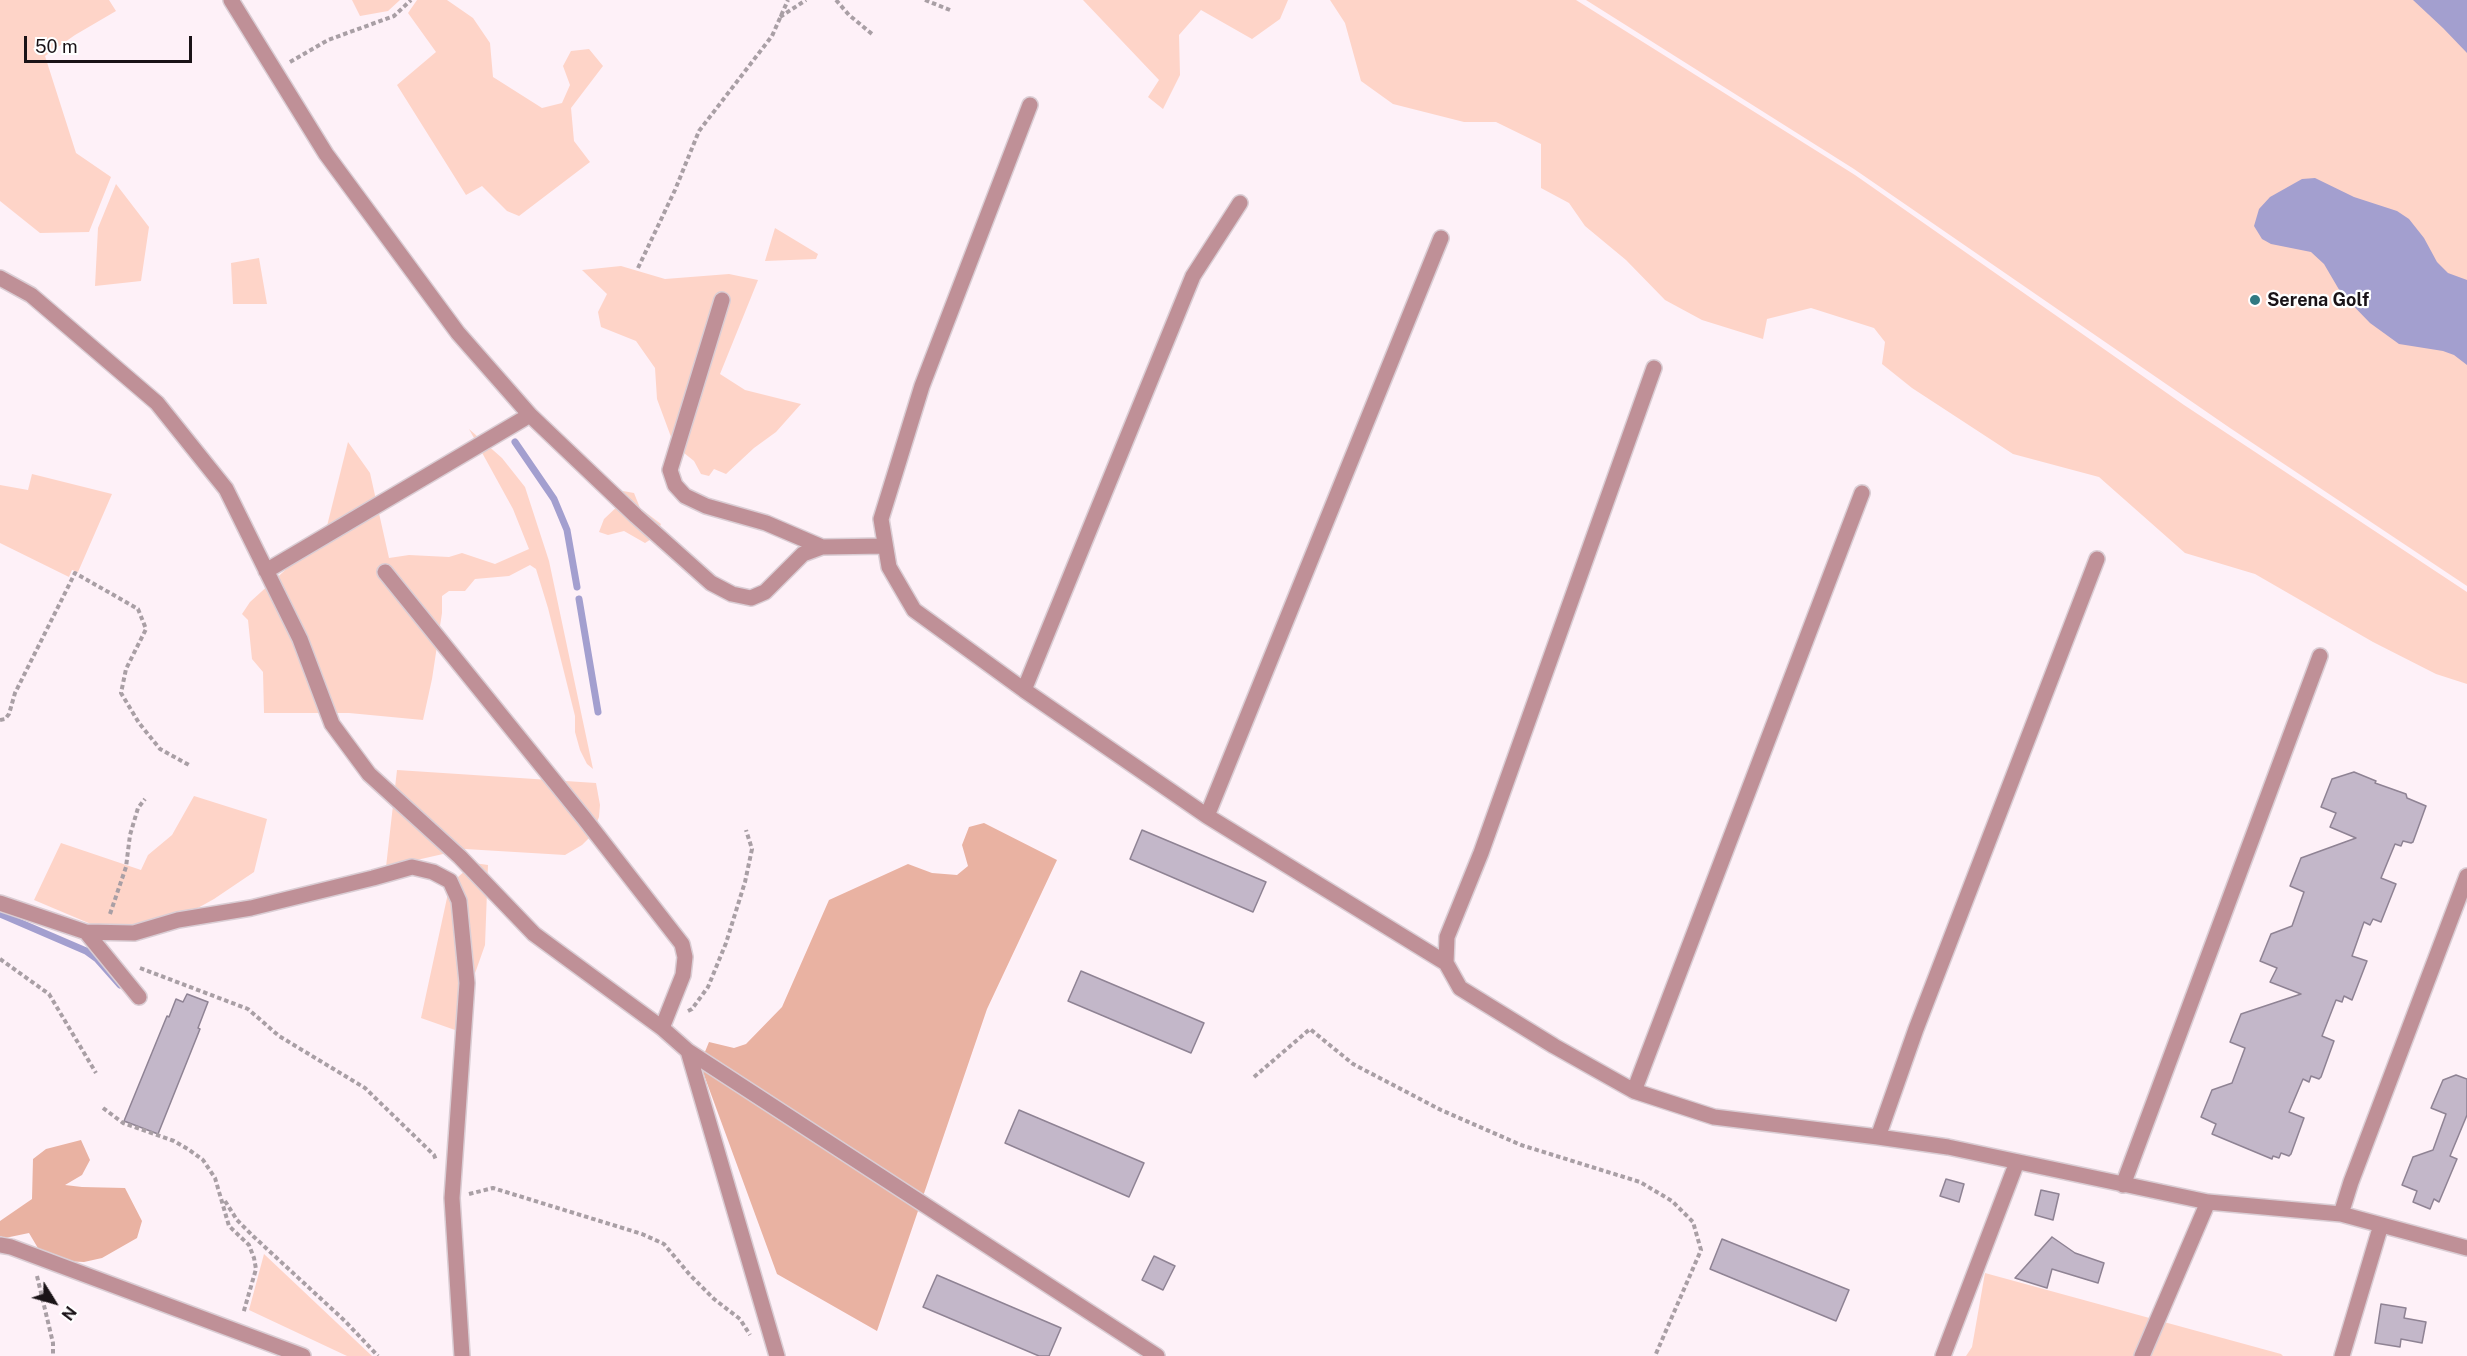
<!DOCTYPE html>
<style>
body{margin:0}
#map{position:relative;width:2467px;height:1356px;overflow:hidden;background:#fef1f8;font-family:"Public Sans",sans-serif}
canvas{display:block}
.north{position:absolute;left:24px;top:1272px;width:60px;height:60px;-webkit-text-stroke:4px #fff;paint-order:stroke;rotate:127deg;font-size:16px;font-weight:700;line-height:24px;text-align:center;color:#1a1317}
.north::after{content:'';display:block;margin:auto;width:21px;height:27px;background:#1a1317;clip-path:polygon(50% 0,100% 100%,50% 72%,0 100%)}
.scale{position:absolute;left:24px;top:36px;width:168px;height:27px;box-sizing:border-box;border:3px solid #1a1317;border-top:0;padding-left:8px;font-size:18px;line-height:21px;white-space:nowrap;color:#1a1317;-webkit-text-stroke:4px #fff;paint-order:stroke}
</style>
<div id="map">
<canvas width="2467" height="1356"></canvas>
<div class="north">N</div>
<div class="scale">50 m</div>
</div>
<script>
const g = document.querySelector('canvas').getContext('2d');
g.lineJoin = 'round';
function fillPath(path, color) {
  g.fillStyle = color;
  g.fill(path, 'evenodd');
}
function toPath(rows) {
  const path = new Path2D();
  for (const r of rows) {
    path.moveTo(r[0], r[1]);
    for (let i = 2; i < r.length; i += 2) path.lineTo(r[i], r[i + 1]);
  }
  return path;
}
function trace(path, color, width, dash) {
  g.strokeStyle = color;
  g.lineWidth = width;
  g.lineCap = dash ? 'butt' : 'round';
  g.setLineDash(dash || []);
  g.stroke(path);
}
function write(font, color, halo, rows, align = 'center') {
  g.font = font + ' "Public Sans",sans-serif';
  g.lineWidth = 4.5;
  g.setLineDash([]);
  g.textBaseline = 'middle';
  g.strokeStyle = halo;
  g.fillStyle = color;
  for (const [text, x, y, turn = 0] of rows) {
    g.save();
    g.translate(x, y);
    g.rotate((+turn || 0) * Math.PI / 180);
    g.textAlign = isNaN(turn) ? turn : align;
    if (halo) g.strokeText(text, 0, 0);
    g.fillText(text, 0, 0);
    g.restore();
  }
}
fillPath(toPath([
 [0,0,109,0,116,11,75,35,45,56,76,153,111,177,89,232,40,233,0,201],
 [352,0,400,0,388,11,360,16],
 [417,0,447,0,473,18,490,43,493,77,542,108,562,103,570,85,563,66,571,51,589,49,603,66,571,108,574,141,590,162,519,216,507,211,482,186,466,195,397,85,436,52,408,13],
 [1083,0,1288,0,1280,19,1252,39,1201,10,1179,35,1180,75,1163,109,1148,97,1159,80],
 [1330,0,1576,0,1855,175,2184,405,2467,592,2467,684,2436,674,2373,642,2255,574,2185,553,2099,477,2013,454,1912,388,1882,364,1885,342,1874,328,1811,308,1767,319,1763,339,1702,320,1665,300,1626,260,1585,226,1569,203,1541,188,1541,144,1496,122,1464,122,1393,104,1361,81,1345,23],
 [1586,0,2467,0,2467,586,2230,428,1854,169],
 [116,184,149,227,141,281,95,286,98,228],
 [775,228,818,254,816,259,765,261],
 [259,258,267,304,233,304,231,263],
 [621,266,665,279,729,274,758,280,720,374,745,390,801,404,776,432,754,448,726,474,714,469,709,476,701,474,694,461,674,445,657,399,655,368,636,341,601,327,598,312,607,294,582,270],
 [469,429,502,458,525,487,549,561,593,769,587,764,580,750,575,732,575,716,548,608,536,569,530,565,509,576,475,579,465,591,449,591,442,596,442,613,432,679,423,720,349,713,264,713,263,672,252,659,248,620,242,614,250,602,325,534,348,442,370,473,389,558,409,555,449,557,462,553,495,564,529,549,513,509],
 [32,474,112,494,78,572,72,570,69,577,0,543,0,485,28,490],
 [623,491,634,493,640,508,661,524,656,536,645,543,624,531,608,535,599,532,604,519,622,502],
 [397,770,596,783,600,805,599,817,591,836,582,845,565,855,465,849,386,867],
 [194,796,267,819,254,872,214,899,196,909,130,931,98,927,34,900,61,843,141,870,148,855,172,835],
 [474,863,488,865,485,945,455,1030,421,1018,450,884],
 [264,1254,372,1356,347,1356,249,1310],
 [1985,1273,2281,1354,2283,1356,1966,1356,1972,1347]
]), '#fed4c8');
fillPath(toPath([
 [984,823,1057,860,987,1009,877,1331,777,1274,700,1064,709,1042,734,1048,746,1044,782,1007,829,900,908,864,932,873,957,875,968,866,962,845,969,827],
 [81,1140,90,1160,82,1175,65,1185,82,1187,125,1188,142,1221,137,1238,102,1258,84,1262,45,1260,29,1233,5,1238,0,1236,0,1221,32,1199,33,1159,46,1149]
]), '#e9b2a2');
fillPath(toPath([
 [2413,0,2467,0,2467,53,2443,28],
 [2315,178,2354,197,2397,211,2409,219,2424,238,2437,262,2448,273,2467,280,2467,365,2454,355,2443,351,2399,344,2370,323,2341,293,2324,264,2311,252,2271,244,2262,239,2254,226,2259,209,2270,197,2302,179]
]), '#a39fcf');
trace(toPath([
 [515,442,554,499,567,530,577,587],
 [579,599,598,712],
 [0,914,86,951,97,959,120,985]
]), '#a39fcf', 7);
const building = toPath([
 [2354,772,2376,781,2375,783,2406,794,2407,798,2426,806,2413,842,2411,843,2403,841,2401,846,2395,844,2381,878,2396,884,2381,922,2373,919,2370,925,2364,922,2352,956,2367,961,2352,1000,2344,996,2342,1002,2336,1000,2322,1036,2334,1041,2321,1077,2319,1079,2311,1076,2309,1082,2303,1079,2289,1112,2304,1118,2291,1154,2289,1156,2281,1153,2279,1158,2273,1156,2272,1159,2212,1134,2216,1124,2201,1117,2212,1090,2232,1083,2245,1048,2230,1042,2241,1014,2301,994,2270,982,2277,968,2260,961,2271,934,2292,926,2304,892,2290,886,2301,858,2356,838,2330,827,2336,813,2321,807,2332,779,2354,772],
 [1142,830,1266,882,1253,912,1130,859,1142,830],
 [1081,971,1204,1023,1191,1053,1068,1001,1081,971],
 [187,994,208,1002,198,1028,200,1029,158,1134,124,1121,167,1016,169,1017,176,999,183,1002,187,994],
 [2456,1075,2467,1079,2467,1115,2450,1156,2457,1159,2439,1202,2434,1199,2430,1209,2413,1202,2417,1191,2402,1185,2413,1157,2433,1150,2446,1114,2431,1108,2443,1080,2456,1075],
 [1019,1110,1144,1163,1129,1197,1005,1143,1019,1110],
 [1946,1179,1964,1184,1959,1202,1940,1196,1946,1179],
 [2041,1190,2059,1194,2053,1220,2035,1215,2041,1190],
 [2052,1237,2075,1253,2104,1263,2098,1283,2052,1269,2047,1288,2015,1278,2052,1237],
 [1722,1239,1849,1290,1836,1321,1710,1269,1722,1239],
 [1154,1256,1175,1266,1163,1290,1142,1280,1154,1256],
 [937,1275,1061,1328,1049,1356,1039,1356,923,1307,937,1275],
 [2381,1304,2406,1308,2404,1318,2426,1322,2422,1343,2401,1339,2400,1347,2375,1343,2381,1304]
]);
fillPath(building, '#c3b7c9');
trace(building, '#8f8394', 1.5);
const minor = toPath([
 [231,0,326,154,458,333,530,415,266,571],
 [1030,105,922,386,881,519,889,567,914,610,1024,690,1207,816,1446,963],
 [0,278,31,295,157,403,226,489,300,639,332,724,369,774,460,857,534,934,662,1028,688,1051,1157,1356],
 [722,300,670,470,675,485,685,496,706,506,766,523,822,547],
 [1654,368,1481,853,1447,937,1446,963,1460,988,1554,1046,1634,1091,1714,1117,1878,1137],
 [530,415,636,516,711,583,732,594,751,598,765,592,803,554,822,547,885,546],
 [2097,559,1916,1029,1878,1137,1948,1147,2208,1202,2341,1214,2467,1248],
 [385,572,584,818,682,944,685,957,683,975,662,1028],
 [1024,690,1193,276,1240,203],
 [1207,816,1441,238],
 [0,903,86,932,139,997],
 [86,932,134,933,178,920,251,908,373,878,412,867,433,872,450,881,459,901,467,983,452,1198,462,1356],
 [688,1051,777,1356],
 [1634,1091,1862,493],
 [2123,1185,2320,656],
 [2341,1214,2351,1182,2467,876],
 [0,1245,11,1247,303,1356],
 [1943,1356,2017,1162],
 [2142,1356,2208,1202],
 [2342,1356,2381,1225]
]);
trace(minor, '#dacdd4', 18);
trace(toPath([
 [836,0,849,15,872,34],
 [925,0,950,10],
 [780,17,806,0],
 [290,62,328,40,394,16,411,0],
 [638,268,675,190,699,131,772,36,788,0],
 [0,720,5,719,9,714,15,693,75,573,138,609,146,629,126,669,121,693,139,723,160,749,189,765],
 [110,914,126,867,130,835,138,808,145,799],
 [0,959,49,994,96,1073],
 [140,968,248,1009,279,1036,365,1088,434,1155,436,1160],
 [688,1011,692,1009,708,987,726,943,745,882,752,849,746,830],
 [1254,1077,1310,1029,1353,1064,1441,1110,1521,1145,1640,1182,1672,1201,1693,1222,1701,1250,1655,1356],
 [103,1108,123,1123,174,1141,188,1149,203,1160,215,1178,229,1226,249,1245,254,1258,256,1269,243,1314],
 [469,1194,493,1188,642,1234,664,1244,690,1275,714,1299,740,1319,750,1335],
 [225,1201,237,1220,253,1236,345,1321,378,1356],
 [37,1276,53,1343,53,1356]
]), '#a99fa5', 4, [4.5, 3]);
trace(minor, '#bf9097', 15);
for (const [x, y, r, color] of [
 [2255,300,6,"#317982"]
]) {
  const dot = new Path2D();
  dot.arc(x, y, r, 0, 2 * Math.PI);
  g.fillStyle = color;
  g.fill(dot);
  trace(dot, '#fff', 2);
}
write('bold 18px', '#1a1317', '#fff', [
 ["Serena Golf",2267,300]
], 'left');
</script>
